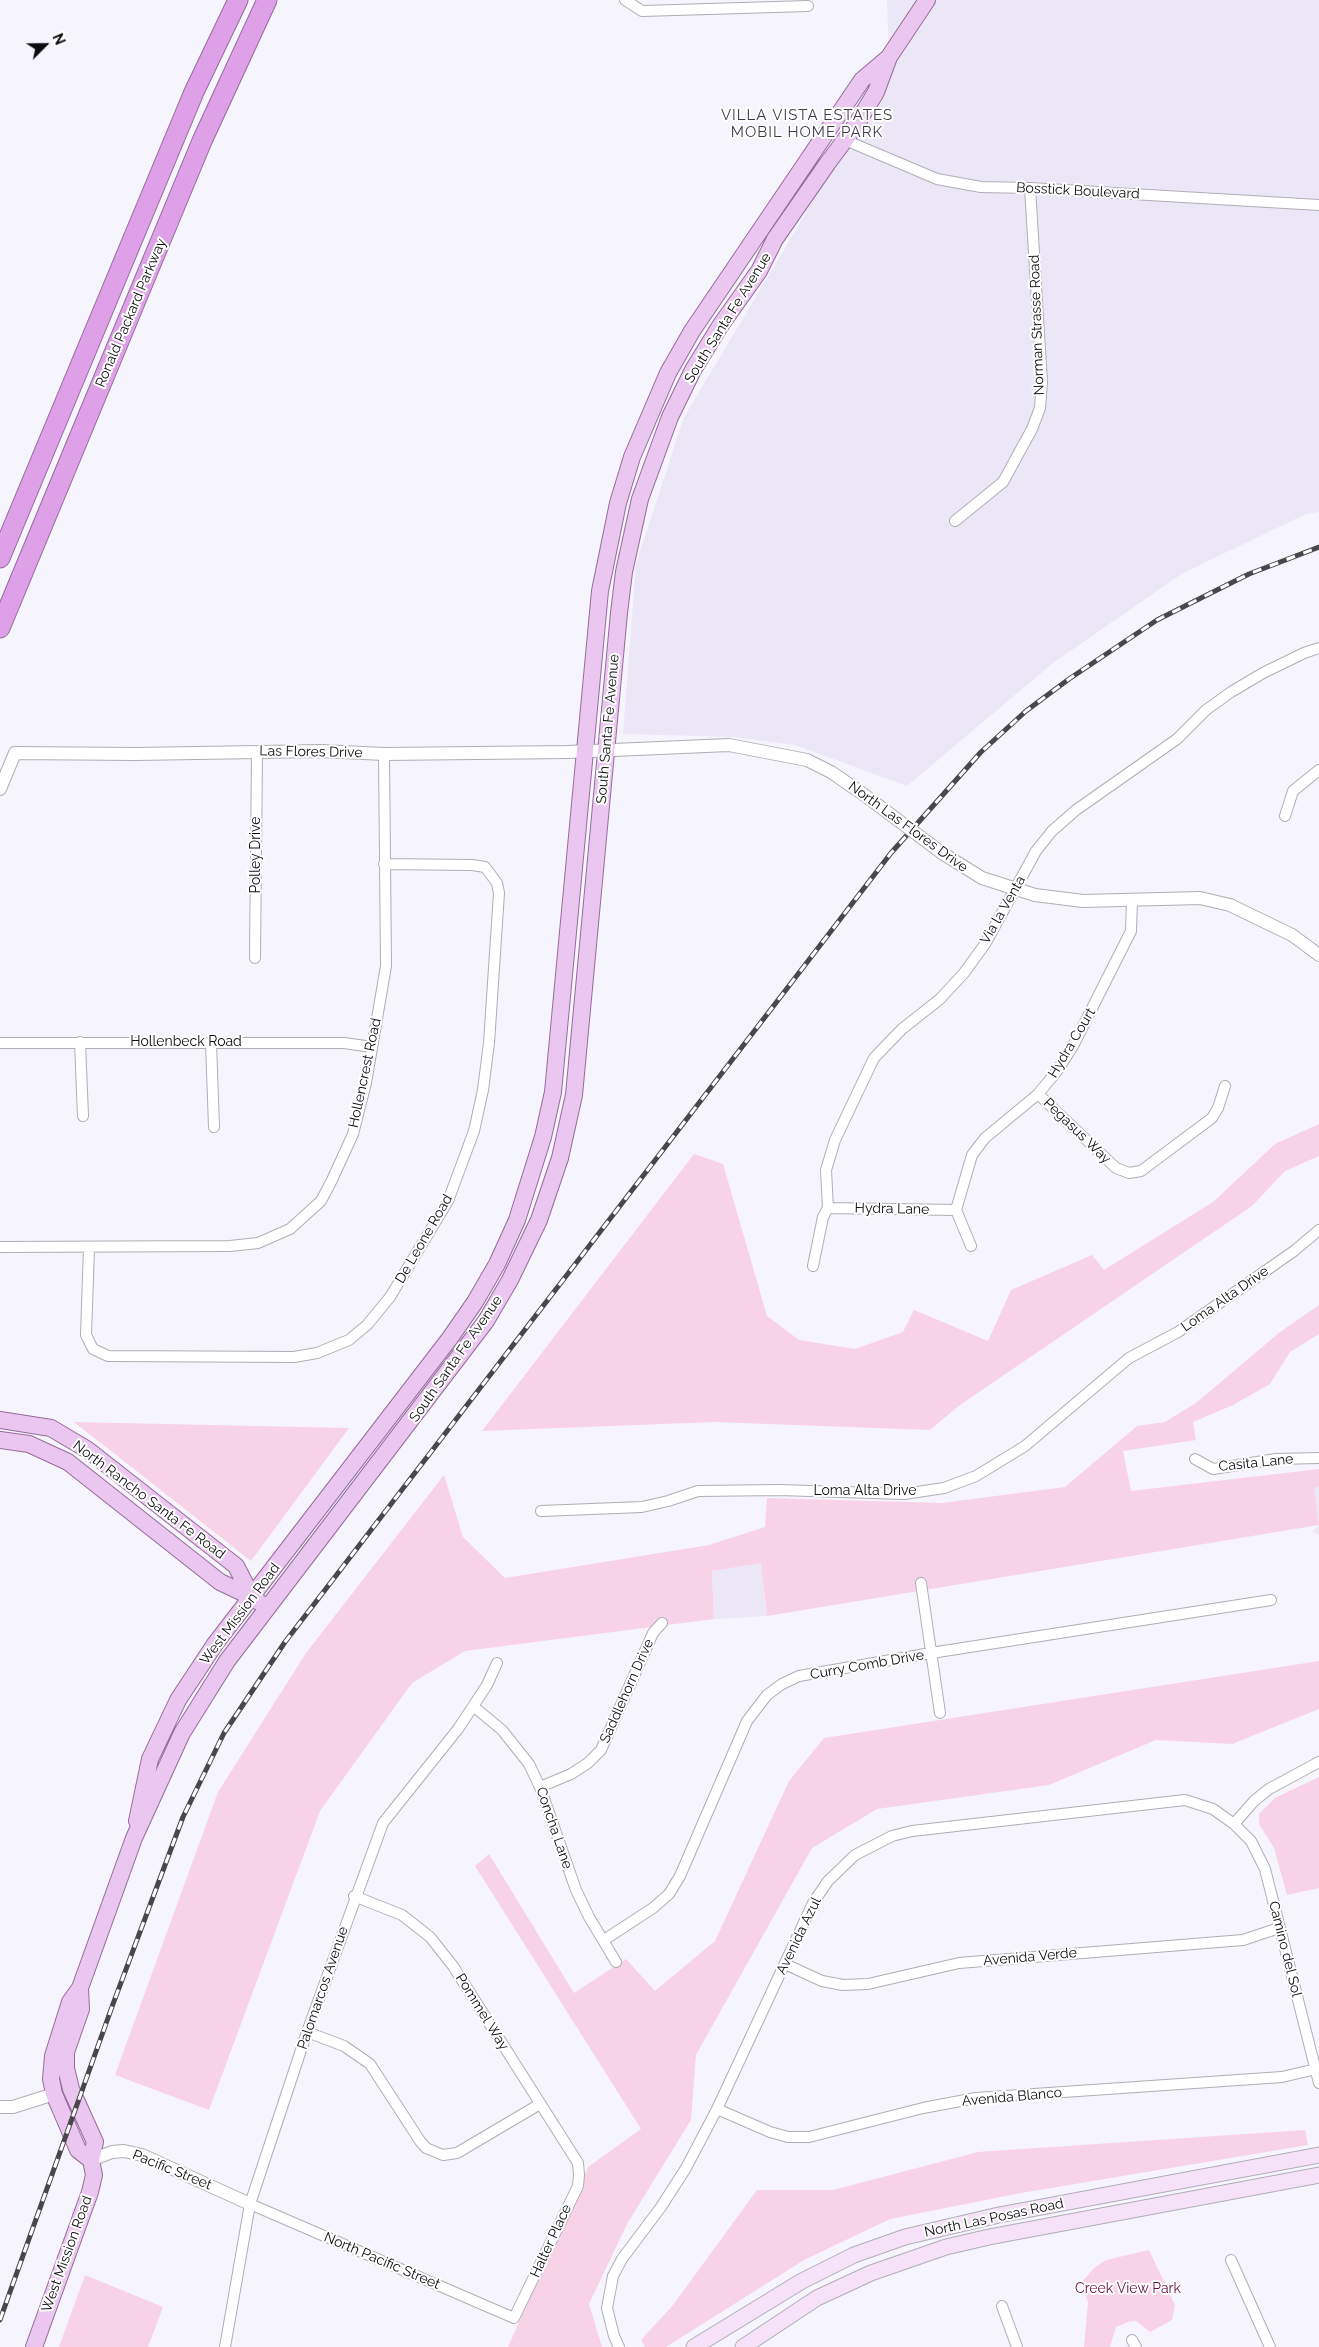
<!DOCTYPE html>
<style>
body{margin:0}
#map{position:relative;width:1319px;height:2347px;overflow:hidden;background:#f6f4fc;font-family:Raleway,sans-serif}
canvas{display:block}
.north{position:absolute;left:20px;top:20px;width:50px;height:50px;-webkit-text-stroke:4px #fff;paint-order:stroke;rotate:67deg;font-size:14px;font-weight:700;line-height:20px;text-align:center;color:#0c0b0e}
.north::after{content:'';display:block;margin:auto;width:18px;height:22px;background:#0c0b0e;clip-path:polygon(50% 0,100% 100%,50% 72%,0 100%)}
</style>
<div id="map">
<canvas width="1319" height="2347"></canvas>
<div class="north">N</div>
</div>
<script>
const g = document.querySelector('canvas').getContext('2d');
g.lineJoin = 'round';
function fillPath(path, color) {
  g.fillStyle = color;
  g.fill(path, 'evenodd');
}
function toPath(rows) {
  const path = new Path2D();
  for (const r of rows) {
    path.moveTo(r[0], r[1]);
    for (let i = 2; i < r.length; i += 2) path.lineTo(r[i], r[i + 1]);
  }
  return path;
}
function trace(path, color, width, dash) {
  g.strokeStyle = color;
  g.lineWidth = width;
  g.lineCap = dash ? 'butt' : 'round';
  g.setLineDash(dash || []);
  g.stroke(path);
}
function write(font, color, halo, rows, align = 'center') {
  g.font = font + ' Raleway,sans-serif';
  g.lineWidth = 4;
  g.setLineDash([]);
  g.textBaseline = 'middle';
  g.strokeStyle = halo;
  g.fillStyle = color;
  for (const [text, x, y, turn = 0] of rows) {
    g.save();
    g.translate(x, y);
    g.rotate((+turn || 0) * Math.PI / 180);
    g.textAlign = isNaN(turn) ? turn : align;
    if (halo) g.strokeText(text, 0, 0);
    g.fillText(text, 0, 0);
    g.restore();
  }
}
fillPath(toPath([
 [887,0,1319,0,1319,512,1306,514,1183,573,1053,663,907,786,795,745,734,737,623,734,636,564,684,417,803,218,889,57],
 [1319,1487,1319,1535,1312,1532,1319,1525,1314,1488],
 [761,1562,767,1616,714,1619,712,1571]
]), '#ece7f6');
fillPath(toPath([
 [1319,1124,1319,1156,1285,1171,1252,1206,960,1405,930,1430,714,1422,482,1431,694,1154,723,1164,767,1316,799,1340,855,1349,903,1332,914,1310,988,1341,1011,1290,1092,1255,1104,1270,1213,1202,1275,1144],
 [1319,1305,1319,1334,1290,1352,1270,1384,1233,1405,1193,1422,1196,1440,1123,1451,1131,1491,1319,1469,1319,1487,1314,1488,1319,1525,767,1616,761,1563,712,1571,714,1619,465,1651,412,1683,320,1811,209,2110,115,2075,218,1792,306,1653,444,1475,463,1537,505,1578,709,1545,765,1527,767,1498,942,1503,1065,1487,1137,1426,1165,1422,1196,1403,1280,1332],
 [74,1422,349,1428,251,1561],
 [1319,1661,1319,1709,1232,1744,1156,1740,1049,1785,877,1809,812,1848,696,2055,691,2120,627,2224,589,2304,602,2347,508,2347,588,2167,641,2129,475,1866,489,1854,574,1993,626,1959,655,1991,715,1941,789,1781,824,1738],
 [1319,1777,1319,1888,1287,1895,1274,1848,1259,1824,1259,1814,1275,1798],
 [1305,2130,1308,2145,1021,2193,890,2219,804,2260,666,2347,645,2347,641,2340,673,2305,757,2190,833,2190,978,2152],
 [1149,2250,1175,2305,1172,2320,1150,2332,1136,2321,1128,2322,1116,2327,1110,2347,1084,2347,1088,2302,1081,2283,1094,2268,1106,2260],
 [85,2275,163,2307,148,2347,59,2347]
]), '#f8d3e7');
const minor = toPath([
 [625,0,642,11,808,6],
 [845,140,937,179,981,187,1030,188,1319,205],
 [955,521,1003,482,1032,429,1040,408,1042,382,1030,188],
 [1285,816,1293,791,1319,770],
 [255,958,257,752],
 [80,1042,83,1116],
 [0,1043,344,1043,372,1047],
 [211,1043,214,1127],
 [1038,1094,1116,1168,1129,1173,1141,1171,1212,1118,1218,1108,1225,1086],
 [828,1208,956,1210],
 [971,1246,956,1210,972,1155,985,1138,1038,1094,1057,1071,1073,1046,1131,931,1132,900],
 [0,1247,230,1246,258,1243,290,1229,321,1201,332,1180,353,1134,366,1083,386,966,384,754],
 [89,1248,86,1335,93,1349,108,1356,294,1357,317,1353,349,1340,367,1325,390,1297,448,1201,474,1131,483,1090,489,1043,499,893,497,883,485,867,472,865,384,864],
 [813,1266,823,1217,828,1208,826,1170,835,1140,874,1058,902,1029,940,999,964,973,985,944,1036,851,1052,831,1076,810,1177,739,1206,710,1231,692,1263,673,1304,653,1319,648],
 [1195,1459,1213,1469,1276,1459,1319,1458],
 [541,1511,642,1507,668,1501,698,1491,779,1490,904,1494,944,1488,976,1476,1025,1446,1129,1358,1178,1332,1294,1251,1319,1230],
 [921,1583,940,1713],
 [473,1706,502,1730,529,1764,540,1787,576,1890,589,1917,616,1962],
 [540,1787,571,1774,588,1763,601,1750,653,1633,662,1623],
 [1234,1824,1254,1801,1269,1789,1319,1762],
 [604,1940,653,1908,669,1894,680,1876,747,1721,767,1695,782,1684,799,1676,931,1653,1271,1600],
 [785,1964,822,1981,843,1985,868,1984,959,1963,1243,1940,1279,1928],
 [307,2032,344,2046,370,2064,420,2141,426,2148,443,2155,457,2153,540,2104],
 [717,2109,770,2132,788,2137,809,2137,923,2108,976,2098,1282,2077,1316,2069],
 [250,2204,514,2318,578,2186,579,2175,578,2163,453,1966,430,1937,402,1915,354,1896],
 [1231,2260,1270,2347],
 [1002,2306,1017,2347],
 [1132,2340,1136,2347],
 [225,2347,250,2204,307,2032,383,1823,458,1729,487,1685,497,1663],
 [619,2347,614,2336,607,2308,613,2276,622,2259,661,2207,686,2168,717,2109,813,1903,828,1881,855,1855,892,1836,912,1831,1185,1800,1213,1809,1234,1824,1251,1841,1265,1869,1319,2083]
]);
const tertiary = toPath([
 [0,789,15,753,135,754,321,751,384,754,567,752,729,745,807,760,831,772,863,794],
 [942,853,982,878,1035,895,1083,901,1200,898,1230,905,1292,935,1319,955],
 [0,2107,13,2107,54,2094],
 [91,2160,112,2152,124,2151,142,2155,250,2204]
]);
const secondary = toPath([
 [694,2347,802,2281,854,2255,905,2237,999,2215,1319,2155],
 [743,2347,817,2298,871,2273,946,2247,989,2237,1319,2175]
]);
const primary = toPath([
 [0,1420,51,1428,88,1450,236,1566,252,1597],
 [0,1440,29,1444,68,1462,220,1582,252,1597,259,1602],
 [137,1821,150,1759,178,1700,215,1644,450,1338,475,1302,497,1264,517,1220,543,1137,553,1092,600,591,618,503,632,457,668,373,692,331,862,80,889,57,927,0],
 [91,2160,78,2150,54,2094,51,2079,53,2056,70,2002,80,1988,134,1838,182,1733,227,1661,486,1321,510,1280,539,1220,560,1158,574,1095,619,613,624,572,640,499,670,417,693,370,720,326,759,271,775,239,827,164,856,125,876,92,889,57],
 [34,2347,90,2192,94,2175,91,2160,95,2142,71,2089,66,2068,66,2052,81,2009,80,1988]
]);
const motorway = toPath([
 [0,558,194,92,238,0],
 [0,628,202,141,267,0]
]);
trace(minor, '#b0aeb5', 12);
trace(tertiary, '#b0aeb5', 14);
trace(secondary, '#b0aeb5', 17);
trace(primary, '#946c9a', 18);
trace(motorway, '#946c9a', 21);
trace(minor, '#fff', 10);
trace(tertiary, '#fff', 12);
trace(secondary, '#f5e2f8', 15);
trace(primary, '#ebc6f0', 16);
trace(motorway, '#dea0e6', 19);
const rail = toPath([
 [0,2320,113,2004,183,1817,224,1733,285,1642,891,853,981,752,1026,711,1069,679,1157,620,1249,574,1319,547]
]);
trace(rail, '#48474b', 5);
trace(rail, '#fff', 3, [9]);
const tertiaryBridge = toPath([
 [863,794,942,853]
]);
trace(tertiaryBridge, '#b0aeb5', 14, []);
trace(tertiaryBridge, '#fff', 12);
write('14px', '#0c0b0e', '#fff', [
 ["Bosstick Boulevard",1078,191,3],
 ["Ronald Packard Parkway",131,313,-67],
 ["South Santa Fe Avenue",728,318,-58],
 ["Norman Strasse Road",1037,325,-92],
 ["South Santa Fe Avenue",608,729,-85],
 ["Las Flores Drive",311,752,1],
 ["North Las Flores Drive",908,827,36],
 ["Polley Drive",256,855,-90],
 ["Via la Venta",1003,910,-60],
 ["Hollenbeck Road",186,1042],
 ["Hydra Court",1072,1043,-59],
 ["Hollencrest Road",365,1073,-78],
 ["Pegasus Way",1077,1131,44],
 ["Hydra Lane",892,1209,1],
 ["De Leone Road",424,1239,-60],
 ["Loma Alta Drive",1225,1299,-35],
 ["South Santa Fe Avenue",456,1359,-55],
 ["Casita Lane",1256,1463,-6],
 ["Loma Alta Drive",865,1491],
 ["North Rancho Santa Fe Road",149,1500,37],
 ["West Mission Road",240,1614,-53],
 ["Curry Comb Drive",867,1665,-10],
 ["Saddlehorn Drive",627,1691,-66],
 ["Concha Lane",554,1828,71],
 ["Avenida Azul",799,1936,-64],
 ["Camino del Sol",1285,1949,76],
 ["Avenida Verde",1030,1957,-5],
 ["Palomarcos Avenue",323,1988,-71],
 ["Pommel Way",482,2012,58],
 ["Avenida Blanco",1012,2097,-5],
 ["Pacific Street",172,2170,22],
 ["North Las Posas Road",994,2218,-12],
 ["Halter Place",551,2241,-65],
 ["West Mission Road",67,2254,-70],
 ["North Pacific Street",382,2261,23]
]);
write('14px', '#611147', '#fff', [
 ["Creek View Park",1128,2289]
]);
g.letterSpacing = '1px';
write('15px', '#3f3d43', '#fff', [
 ["VILLA VISTA ESTATES",807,115],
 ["MOBIL HOME PARK",807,132]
]);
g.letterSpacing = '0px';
</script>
